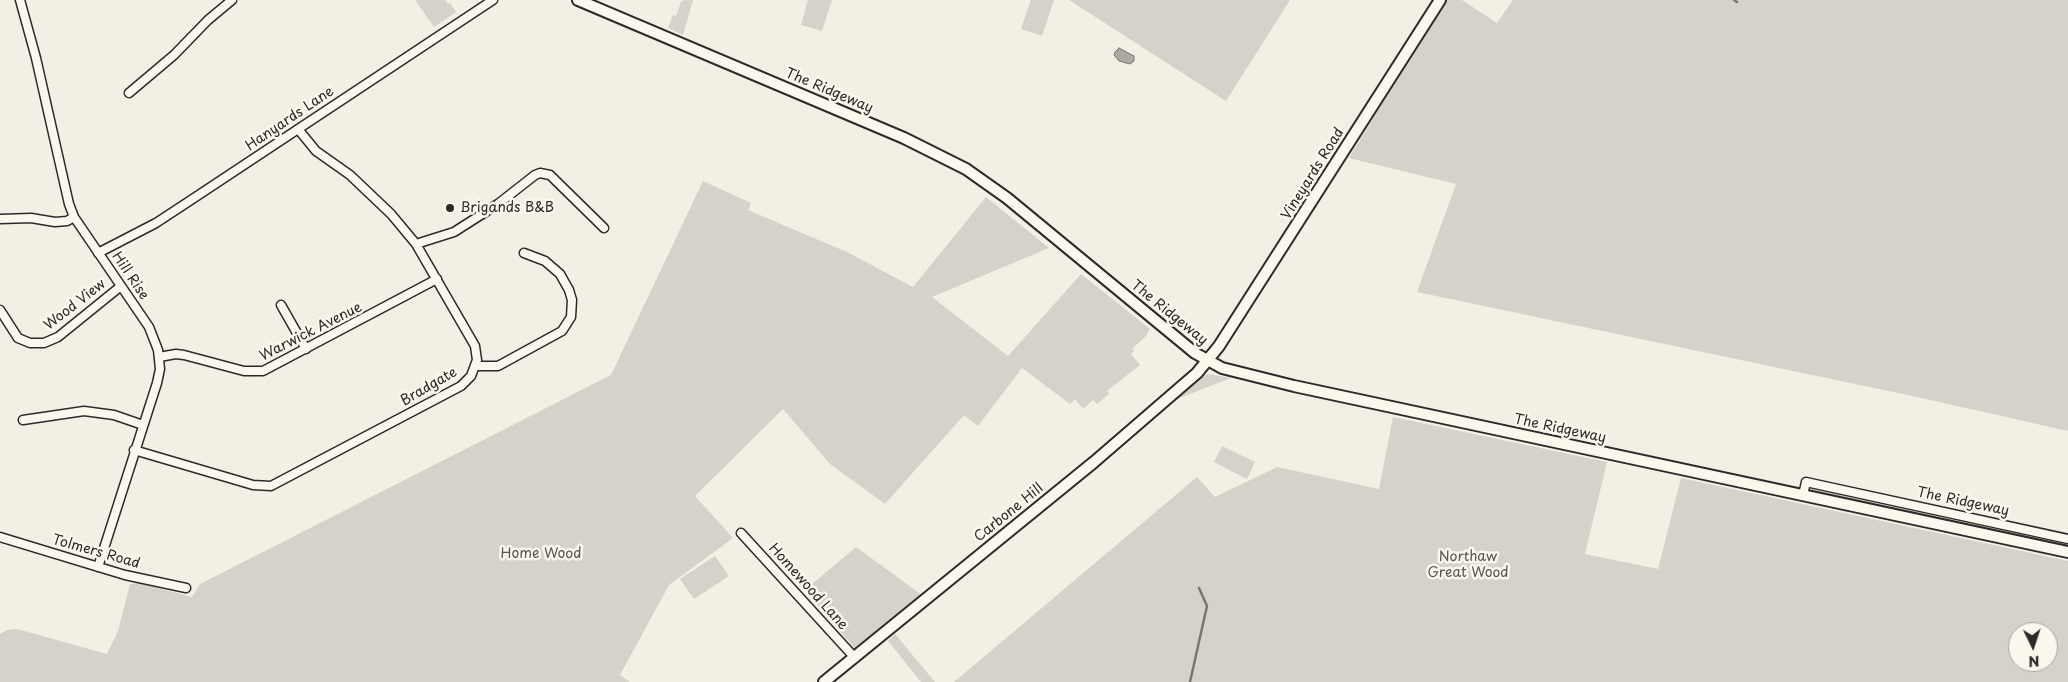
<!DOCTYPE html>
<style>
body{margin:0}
#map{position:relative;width:2068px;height:682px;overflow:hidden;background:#f3efe4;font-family:"Playpen Sans",sans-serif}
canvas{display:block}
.north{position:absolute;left:2008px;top:622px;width:50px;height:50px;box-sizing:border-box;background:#fbf7ec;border:1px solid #a8a59f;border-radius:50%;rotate:176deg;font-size:14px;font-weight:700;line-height:20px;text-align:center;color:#2b2b2b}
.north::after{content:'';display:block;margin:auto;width:18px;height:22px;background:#2b2b2b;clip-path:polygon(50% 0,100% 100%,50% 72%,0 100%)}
</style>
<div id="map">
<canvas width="2068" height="682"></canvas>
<div class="north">N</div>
</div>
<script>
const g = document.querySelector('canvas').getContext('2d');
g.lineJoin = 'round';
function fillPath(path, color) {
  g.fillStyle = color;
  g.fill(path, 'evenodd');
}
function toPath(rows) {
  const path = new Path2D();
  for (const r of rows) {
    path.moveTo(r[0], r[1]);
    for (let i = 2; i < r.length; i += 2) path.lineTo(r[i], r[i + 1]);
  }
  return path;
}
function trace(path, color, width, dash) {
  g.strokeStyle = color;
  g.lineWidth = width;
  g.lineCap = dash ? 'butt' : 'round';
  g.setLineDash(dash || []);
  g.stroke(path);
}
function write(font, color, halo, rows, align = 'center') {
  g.font = font + ' "Playpen Sans",sans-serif';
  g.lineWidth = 5;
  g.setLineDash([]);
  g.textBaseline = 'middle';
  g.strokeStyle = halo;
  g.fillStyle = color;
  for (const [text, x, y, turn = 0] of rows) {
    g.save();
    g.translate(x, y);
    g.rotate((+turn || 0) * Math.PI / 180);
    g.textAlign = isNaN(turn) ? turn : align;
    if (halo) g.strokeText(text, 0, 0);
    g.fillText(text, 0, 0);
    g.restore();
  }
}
fillPath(toPath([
 [415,0,445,0,448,4,450,3,456,12,434,27],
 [685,0,693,0,683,35,668,28,673,15,676,16,681,2],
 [808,0,832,0,822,31,801,25],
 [1031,0,1054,0,1042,36,1021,29],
 [1069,0,1290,0,1226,101],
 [1445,0,1462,0,1497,23,1513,0,2068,0,2068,431,1917,397,1417,292,1456,184,1349,158],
 [703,181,751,203,748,210,847,252,913,287,986,197,1049,248,932,297,1008,356,1081,274,1150,329,1146,336,1132,349,1134,351,1131,354,1140,365,1107,391,1109,394,1097,404,1093,400,1083,409,1075,399,1070,404,1022,368,978,426,964,415,885,504,830,464,783,409,695,496,733,538,669,585,620,675,630,682,0,682,0,634,7,630,17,629,107,654,118,631,130,584,139,583,192,597,200,584,611,375],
 [1208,374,1231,378,1177,399,1201,377],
 [1393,417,1607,462,1585,554,1658,569,1681,478,2068,561,2068,682,954,682,1197,477,1215,497,1277,467,1379,489],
 [2018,632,2048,632,2048,662,2018,662],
 [1222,446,1255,462,1247,479,1214,462],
 [1811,487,2068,542,2068,549,1814,494,1810,491],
 [856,547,922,595,855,649,805,590],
 [715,556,729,576,694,599,680,579],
 [895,634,935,682,921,682,888,641]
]), '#d5d2c9');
const water = toPath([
 [1119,48,1134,56,1134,61,1130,64,1119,61,1114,55,1115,52,1119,48]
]);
fillPath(water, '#aca9a2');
trace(water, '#787772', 1);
trace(toPath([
 [1734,0,1737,2],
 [1190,682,1207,606,1199,588]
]), '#787772', 2.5);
const minor = toPath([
 [20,0,36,58,69,204,74,217,149,327,158,350,160,369,157,383,98,567],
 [129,93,174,55,208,20,232,0],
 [0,219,31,218,55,222,67,221,74,217],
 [416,244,454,232,498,204,535,175,540,173,550,175,604,228],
 [98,253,156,223,191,200,493,0],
 [281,305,306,349],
 [0,310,18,338,30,343,44,343,58,337,121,286],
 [159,357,176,354,184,355,244,371,263,371,437,279],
 [476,366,498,366,562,331,571,317,572,300,569,290,560,274,545,261,524,253],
 [23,420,84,411,114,415,143,425],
 [134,450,253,485,271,486,461,386,471,376,477,360,475,346,416,244,391,214,350,175,316,151,298,129],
 [1803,495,1806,482,2068,539],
 [741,533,855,658],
 [0,537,125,575,186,588]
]);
const tertiary = toPath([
 [578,0,904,138,966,169,1007,198,1195,353,1222,368,1294,386,2068,552],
 [824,682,1094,462,1197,373,1219,346,1440,0]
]);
trace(minor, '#2b2b2b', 11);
trace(tertiary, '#2b2b2b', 14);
trace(minor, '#fbf7ec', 8);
trace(tertiary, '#fbf7ec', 10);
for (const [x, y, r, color] of [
 [450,208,5,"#2b2b2b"]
]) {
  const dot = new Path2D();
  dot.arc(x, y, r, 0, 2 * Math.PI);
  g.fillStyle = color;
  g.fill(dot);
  trace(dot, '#fbf7ec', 2);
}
write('14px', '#2b2b2b', '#fbf7ec', [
 ["The Ridgeway",829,91,23],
 ["Hanyards Lane",290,119,-34],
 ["Vineyards Road",1313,174,-58],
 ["Hill Rise",130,276,56],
 ["Wood View",75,305,-38],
 ["The Ridgeway",1169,313,39],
 ["Warwick Avenue",311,332,-27],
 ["Bradgate",429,387,-30],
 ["The Ridgeway",1560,429,12],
 ["The Ridgeway",1963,502,12],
 ["Carbone Hill",1009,513,-39],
 ["Tolmers Road",96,552,16],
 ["Homewood Lane",808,587,48]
]);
write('14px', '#2b2b2b', '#fbf7ec', [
 ["Brigands B&B",460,208]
], 'left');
write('14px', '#565552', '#fbf7ec', [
 ["Home Wood",541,554],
 ["Northaw",1468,557],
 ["Great Wood",1468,573]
]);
</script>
